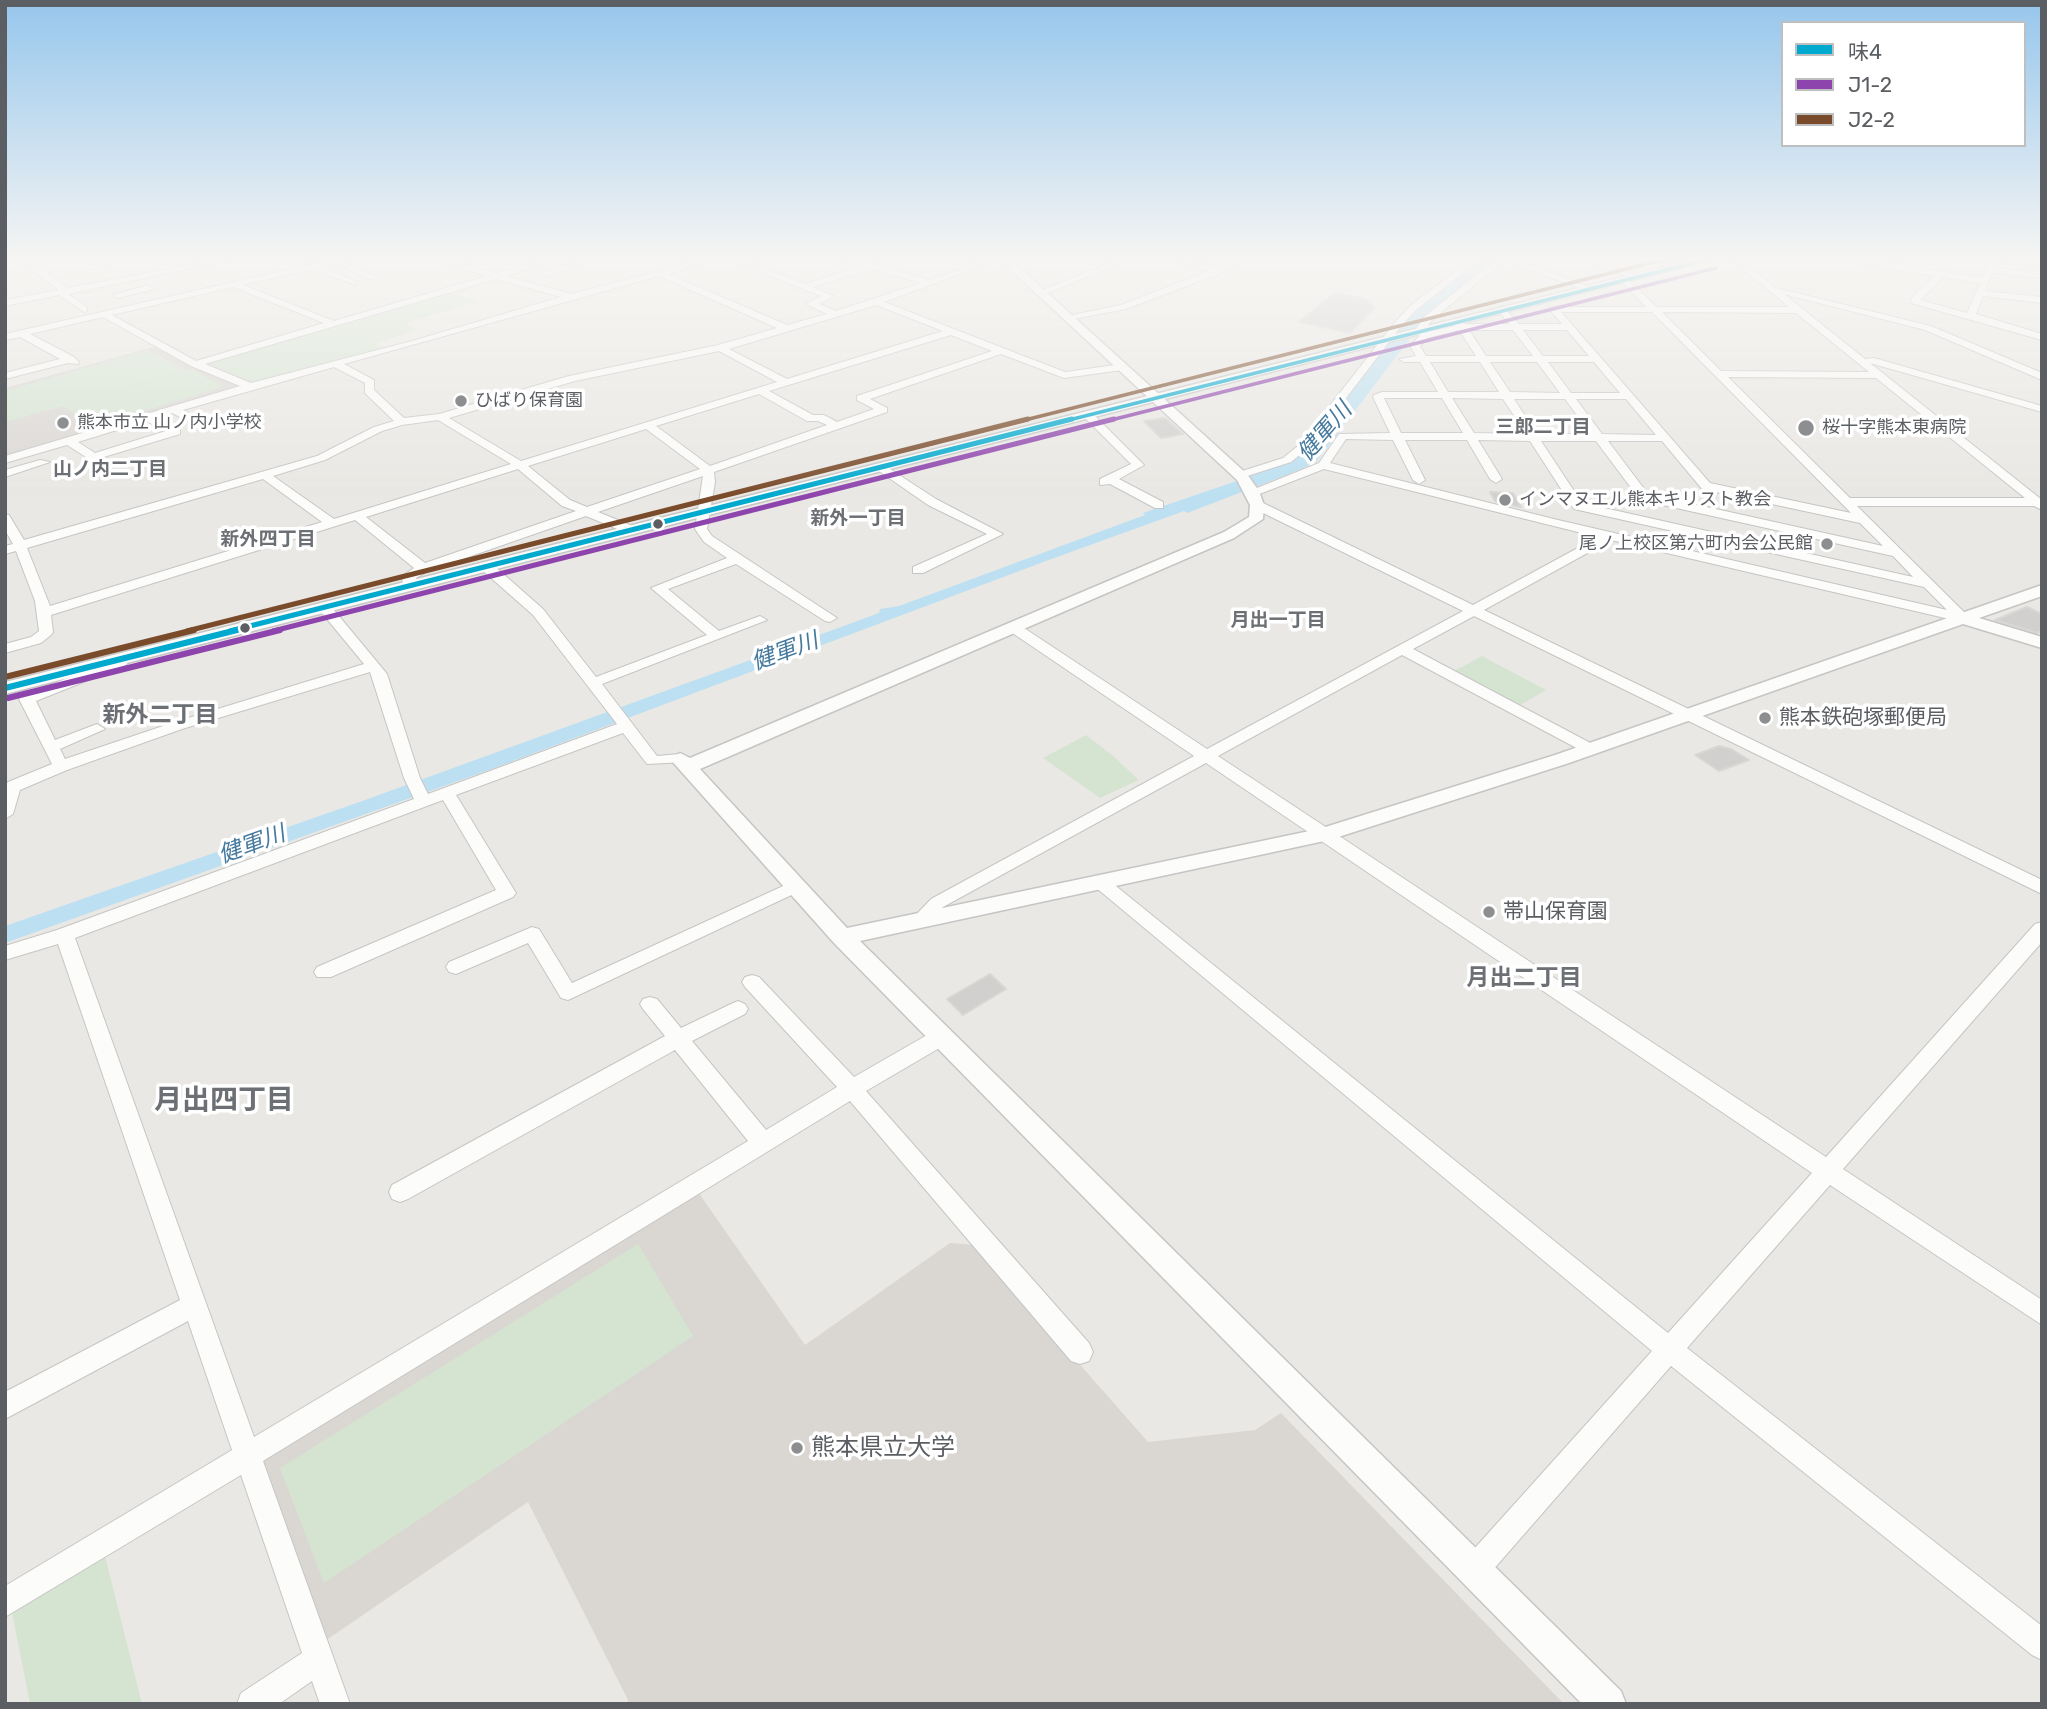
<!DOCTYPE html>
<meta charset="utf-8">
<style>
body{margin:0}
#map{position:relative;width:2047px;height:1709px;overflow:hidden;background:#eae8e4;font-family:Rubik,"Noto Sans JP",sans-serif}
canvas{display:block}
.frame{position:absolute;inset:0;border:7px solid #5b5e62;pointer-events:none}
.legend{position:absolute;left:1781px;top:21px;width:245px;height:126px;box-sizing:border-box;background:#fff;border:2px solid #bdbfc0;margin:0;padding:9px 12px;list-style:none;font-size:21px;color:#5b5e62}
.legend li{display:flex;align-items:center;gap:14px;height:35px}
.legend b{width:35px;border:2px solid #bdbfc0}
</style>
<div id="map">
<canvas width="2047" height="1709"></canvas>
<div class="frame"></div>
<ul class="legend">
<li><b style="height:9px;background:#00a9ce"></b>味4</li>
<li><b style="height:9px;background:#8e44ad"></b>J1-2</li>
<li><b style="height:9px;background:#7a4b2a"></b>J2-2</li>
</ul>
</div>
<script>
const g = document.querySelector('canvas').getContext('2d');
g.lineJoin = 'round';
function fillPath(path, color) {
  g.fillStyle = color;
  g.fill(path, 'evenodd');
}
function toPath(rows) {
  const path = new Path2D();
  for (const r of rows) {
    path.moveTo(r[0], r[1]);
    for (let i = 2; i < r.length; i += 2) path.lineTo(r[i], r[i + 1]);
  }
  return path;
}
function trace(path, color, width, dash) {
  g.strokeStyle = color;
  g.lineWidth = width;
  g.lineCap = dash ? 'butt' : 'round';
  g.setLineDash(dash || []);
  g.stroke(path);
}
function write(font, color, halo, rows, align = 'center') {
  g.font = font + ' Rubik,"Noto Sans JP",sans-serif';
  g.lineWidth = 7;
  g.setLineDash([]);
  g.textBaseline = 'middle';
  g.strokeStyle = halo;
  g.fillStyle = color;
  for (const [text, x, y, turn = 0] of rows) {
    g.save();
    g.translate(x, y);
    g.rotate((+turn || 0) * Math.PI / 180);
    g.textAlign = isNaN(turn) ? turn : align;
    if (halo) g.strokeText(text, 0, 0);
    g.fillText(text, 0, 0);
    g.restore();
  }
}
fillPath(toPath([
 [157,346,240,385,5,458,5,388],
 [698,1192,805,1345,950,1243,975,1245,1148,1442,1255,1430,1281,1413,1564,1704,627,1704,628,1700,528,1502,325,1641,262,1465,268,1454]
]), '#dad7d3');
fillPath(toPath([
 [449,292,475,300,474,303,406,323,417,330,375,344,389,348,257,382,247,383,205,366,209,362],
 [147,350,187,370,100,395,192,369,223,387,92,426,63,406,5,422,5,391],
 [1482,656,1546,690,1517,707,1452,672],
 [1086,735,1112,755,1139,780,1100,798,1043,758],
 [638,1244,693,1336,324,1583,280,1468],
 [105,1556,142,1704,30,1704,12,1612]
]), '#d5e4d1');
fillPath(toPath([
 [1482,258,1499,258,1422,323,1316,462,1302,469,1187,513,1184,511,1046,561,500,766,5,943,5,926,365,800,789,646,879,613,880,609,899,606,1145,515,1143,513,1289,463,1303,452,1405,319]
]), '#bce0f1');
const building = toPath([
 [1334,293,1363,298,1375,308,1350,333,1299,322,1334,293],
 [1165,418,1183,434,1161,438,1144,421,1165,418],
 [1490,492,1513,493,1521,507,1495,501,1490,492],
 [2027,607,2042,614,2042,631,2037,633,1995,620,2027,607],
 [1719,746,1731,749,1749,760,1719,771,1695,755,1719,746],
 [990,974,1006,989,963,1015,947,999,990,974]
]);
fillPath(building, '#d2d0ce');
trace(building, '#d9d7d4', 2);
const minor = toPath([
 [27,258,68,288,225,258,242,258,68,294,87,307,87,311,84,312,59,295,5,306,5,300,59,290,20,261,5,264,5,259,27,258],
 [339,258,354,258,343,262,378,277,371,279,333,264,321,267,356,281,356,285,311,269,243,285,334,321,487,276,428,258,442,258,496,273,549,258,562,258,506,276,571,294,710,258,724,258,668,274,787,325,827,314,806,304,821,296,725,258,737,258,805,284,862,266,840,258,853,258,929,280,991,258,1003,258,884,302,1065,372,1122,364,1127,367,1122,370,1064,378,1001,354,870,399,887,408,887,412,714,472,715,482,707,529,712,536,837,618,830,622,825,621,736,564,668,589,719,631,760,616,767,620,602,684,657,756,680,754,686,756,688,759,686,762,647,764,623,733,456,795,516,893,513,897,331,977,317,977,314,972,317,967,496,890,443,800,75,938,254,1437,748,1141,675,1050,408,1199,400,1202,392,1199,389,1192,392,1185,665,1036,643,1009,640,1004,643,999,650,997,657,999,681,1028,731,1004,738,1001,745,1004,748,1009,745,1014,692,1041,766,1130,837,1087,745,987,742,982,745,977,752,975,759,977,854,1077,934,1031,941,1029,948,1031,951,1037,948,1043,866,1091,1089,1343,1093,1352,1089,1361,1080,1364,1071,1361,850,1101,263,1461,350,1704,320,1704,312,1681,279,1704,237,1704,241,1693,302,1653,241,1475,5,1617,5,1586,232,1450,188,1321,5,1419,5,1392,180,1300,58,944,5,960,5,946,57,930,414,799,404,778,370,672,182,729,67,770,20,790,13,814,5,819,5,786,8,782,52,764,19,699,22,696,116,659,126,659,128,662,126,665,36,701,55,740,97,724,105,729,60,749,65,759,172,723,364,664,317,607,324,603,329,604,387,674,420,778,428,794,617,724,533,615,482,570,482,564,492,564,543,609,596,677,707,635,651,588,727,558,704,542,695,529,703,476,598,512,635,527,635,533,627,533,586,516,428,571,416,578,417,586,410,590,403,586,402,576,414,568,355,520,51,615,53,632,51,635,41,643,5,653,5,644,31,637,39,631,35,601,16,551,5,554,5,546,13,544,5,530,5,514,9,515,24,540,317,456,374,427,394,421,365,393,365,383,334,367,183,410,208,423,208,427,200,427,172,413,157,418,180,430,180,434,97,459,89,459,67,445,5,463,5,456,240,386,191,366,103,317,30,334,74,357,79,362,78,364,68,363,5,379,5,373,60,359,20,337,5,340,5,334,339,258],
 [871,269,921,283,836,311,819,304,833,296,813,287,871,269],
 [659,276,777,328,718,345,569,376,439,414,404,418,374,390,374,380,344,364,659,276],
 [496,279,561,297,412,341,251,383,205,364,496,279],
 [233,287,324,323,196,361,112,315,233,287],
 [876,305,943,331,787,379,729,349,876,305],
 [951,335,992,351,857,396,857,400,874,409,837,422,824,415,813,415,769,391,951,335],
 [719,351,777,382,521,461,449,418,575,381,719,351],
 [759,394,807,421,818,421,827,425,710,466,656,426,759,394],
 [438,420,511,464,334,519,273,476,325,460,382,431,402,425,438,420],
 [146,421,166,431,95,453,78,442,146,421],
 [646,429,700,469,587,507,570,500,528,466,646,429],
 [518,469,562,506,576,511,425,563,366,517,518,469],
 [263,479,322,522,50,606,27,548,263,479],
 [589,258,603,258,545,276,541,273,589,258],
 [609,258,620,258,624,261,620,264,609,258],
 [1121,258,1133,258,1045,294,1038,292,1121,258],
 [1237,258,1248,258,1221,273,1126,309,1068,320,1063,317,1121,305,1209,271,1182,264,1182,260,1217,268,1237,258],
 [1473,258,1482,258,1416,310,1402,325,1307,449,1291,462,1244,477,1236,477,1236,473,1283,458,1299,445,1396,321,1410,306,1473,258],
 [1498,258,1511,258,1595,289,1588,291,1504,261,1432,320,1423,333,1455,326,1453,323,1458,320,1465,324,1509,324,1499,311,1504,308,1519,324,1562,324,1549,309,1551,307,1646,307,1622,282,1622,278,1625,277,1657,307,1789,307,1729,258,1738,258,1776,288,1931,326,2042,373,2042,380,1925,330,1784,294,1865,359,1874,358,2042,406,2042,412,1870,363,2042,500,2042,510,2034,506,1857,506,1967,615,1967,621,1962,622,1611,540,1484,610,2042,880,2042,894,1474,616,1413,649,1596,746,1598,749,1596,752,1584,752,1402,655,1218,756,1826,1157,2035,924,2042,922,2042,942,1843,1169,2042,1300,2042,1325,1830,1185,1687,1348,2042,1626,2042,1660,2032,1655,1671,1366,1485,1579,1475,1583,1465,1579,1461,1569,1465,1559,1652,1351,1094,886,1091,882,1094,878,1106,878,1668,1333,1812,1173,1206,763,943,907,928,924,921,926,914,924,912,919,931,899,1194,756,1008,630,1008,624,1018,624,1207,749,1463,611,1253,508,1253,502,1261,502,1473,605,1598,537,1324,469,1257,495,1247,492,1319,463,1339,434,1390,433,1373,397,1374,395,1382,392,1438,392,1420,362,1404,362,1399,359,1416,356,1410,346,1420,335,1414,332,1425,316,1498,258],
 [1561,312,1652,312,1851,513,1710,483,1561,312],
 [1662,312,1796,313,1869,372,1721,371,1662,312],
 [1459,330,1476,356,1426,356,1420,346,1427,338,1459,330],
 [1469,330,1513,330,1533,356,1486,356,1469,330],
 [1523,330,1567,330,1589,356,1543,356,1523,330],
 [1430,362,1480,362,1499,392,1448,392,1430,362],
 [1490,362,1537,362,1560,393,1510,392,1490,362],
 [1548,362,1594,362,1620,393,1571,393,1548,362],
 [1728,377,1876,378,2025,498,1850,498,1728,377],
 [1384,398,1442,398,1463,433,1401,433,1384,398],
 [1452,398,1503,399,1526,434,1474,433,1452,398],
 [1514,399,1565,399,1591,434,1537,434,1514,399],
 [1576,399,1626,399,1656,435,1602,434,1576,399],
 [1346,439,1393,440,1413,480,1419,484,1425,480,1405,440,1467,440,1490,479,1496,483,1502,479,1478,440,1530,441,1574,509,1924,587,1947,610,1558,520,1330,463,1346,439],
 [1541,441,1596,441,1640,500,1893,556,1913,577,1582,503,1541,441],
 [1608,441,1662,441,1702,489,1860,523,1883,546,1648,494,1608,441],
 [1578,258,1590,258,1641,277,1634,279,1578,258],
 [1863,258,1982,278,1990,258,1998,258,1994,268,2042,272,2042,278,1992,273,1985,291,2042,297,2042,303,1983,296,1976,314,2042,334,2042,340,1911,303,1911,299,1934,276,1864,265,1860,262,1863,258],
 [1943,277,1980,283,1967,313,1920,300,1943,277],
 [2005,258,2042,260,2042,266,2007,263,2003,260,2005,258],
 [105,266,108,271,92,274,88,271,105,266],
 [148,285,152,288,151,290,117,298,113,295,148,285],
 [1084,413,1092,413,1144,465,1119,479,1163,502,1163,508,1155,508,1110,484,1100,485,1100,479,1131,464,1084,417,1084,413],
 [40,460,50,462,5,477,5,470,40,460],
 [876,465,884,465,936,499,1003,534,923,573,913,573,913,567,987,534,928,505,876,469,876,465],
 [794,881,800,883,803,887,800,891,568,1000,561,998,528,943,456,974,449,972,446,967,449,962,532,927,539,929,572,983,794,881]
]);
const tertiary = toPath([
 [998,258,1009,258,1247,474,1259,491,1264,505,1263,519,1234,538,700,769,847,928,1319,829,1555,755,2042,585,2042,596,1979,618,2042,637,2042,648,1963,624,1569,763,1329,840,860,941,1621,1691,1626,1704,1582,1704,834,943,670,759,680,753,690,758,1224,532,1249,517,1250,505,1237,480,998,258]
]);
const secondary = toPath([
 [1699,258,1719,258,5,694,5,682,1699,258]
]);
trace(minor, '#c6c5c5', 2);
trace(tertiary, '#c6c5c5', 3);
trace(secondary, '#c5c5c5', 3);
fillPath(minor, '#fcfcfb');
fillPath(tertiary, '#fcfcfb');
fillPath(secondary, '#fcfcfb');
trace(toPath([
 [1065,421,1713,258]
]), '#00a9ce', 3.5);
trace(toPath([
 [230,631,1072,419]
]), '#00a9ce', 5);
trace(toPath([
 [5,688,237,630]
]), '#00a9ce', 6);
trace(toPath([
 [1107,421,1716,268]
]), '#8e44ad', 3.5);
trace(toPath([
 [273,631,1114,419]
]), '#8e44ad', 5);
trace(toPath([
 [8,698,280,630]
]), '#8e44ad', 6);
trace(toPath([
 [1021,421,1670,258]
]), '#7a4b2a', 3.5);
trace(toPath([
 [187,631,1028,419]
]), '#7a4b2a', 5);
trace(toPath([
 [5,677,194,630]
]), '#7a4b2a', 6);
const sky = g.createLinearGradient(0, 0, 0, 497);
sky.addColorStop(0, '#96c6ec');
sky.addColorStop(0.52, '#f6f5f3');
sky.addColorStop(1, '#f6f5f300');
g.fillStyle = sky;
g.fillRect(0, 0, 2047, 497);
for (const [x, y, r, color] of [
 [461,401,7,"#8d8e90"],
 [63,423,7,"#8d8e90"],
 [1806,428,9,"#8d8e90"],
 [1505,500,7,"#8d8e90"],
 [658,524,6,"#5b5e62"],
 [1827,544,7,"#8d8e90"],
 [245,628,6,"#5b5e62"],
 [1765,718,7,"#8d8e90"],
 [1489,912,7,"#8d8e90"],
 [797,1448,7,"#8d8e90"]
]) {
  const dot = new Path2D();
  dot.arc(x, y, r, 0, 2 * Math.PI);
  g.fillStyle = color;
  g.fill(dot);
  trace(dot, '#fff', 2.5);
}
write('18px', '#5b5e62', '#fff', [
 ["ひばり保育園",475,401],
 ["熊本市立 山ノ内小学校",77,423],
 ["桜十字熊本東病院",1822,428],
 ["インマヌエル熊本キリスト教会",1519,500],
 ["尾ノ上校区第六町内会公民館",1813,544,"right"]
], 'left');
write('bold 19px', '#6c7074', '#fff', [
 ["三郎二丁目",1543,428],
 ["山ノ内二丁目",110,470],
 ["新外一丁目",858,519],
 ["新外四丁目",268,540],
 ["月出一丁目",1278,621]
]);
write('21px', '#5b5e62', '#fff', [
 ["熊本鉄砲塚郵便局",1779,718],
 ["帯山保育園",1503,912]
], 'left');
write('italic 23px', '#45799e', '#fff', [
 ["健軍川",1325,432,-49],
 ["健軍川",785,652,-20],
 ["健軍川",252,845,-20]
]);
write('bold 23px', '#6c7074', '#fff', [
 ["新外二丁目",160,715],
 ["月出二丁目",1524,978]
]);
write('24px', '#5b5e62', '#fff', [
 ["熊本県立大学",811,1448]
], 'left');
write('bold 28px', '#6c7074', '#fff', [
 ["月出四丁目",224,1101]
]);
</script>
